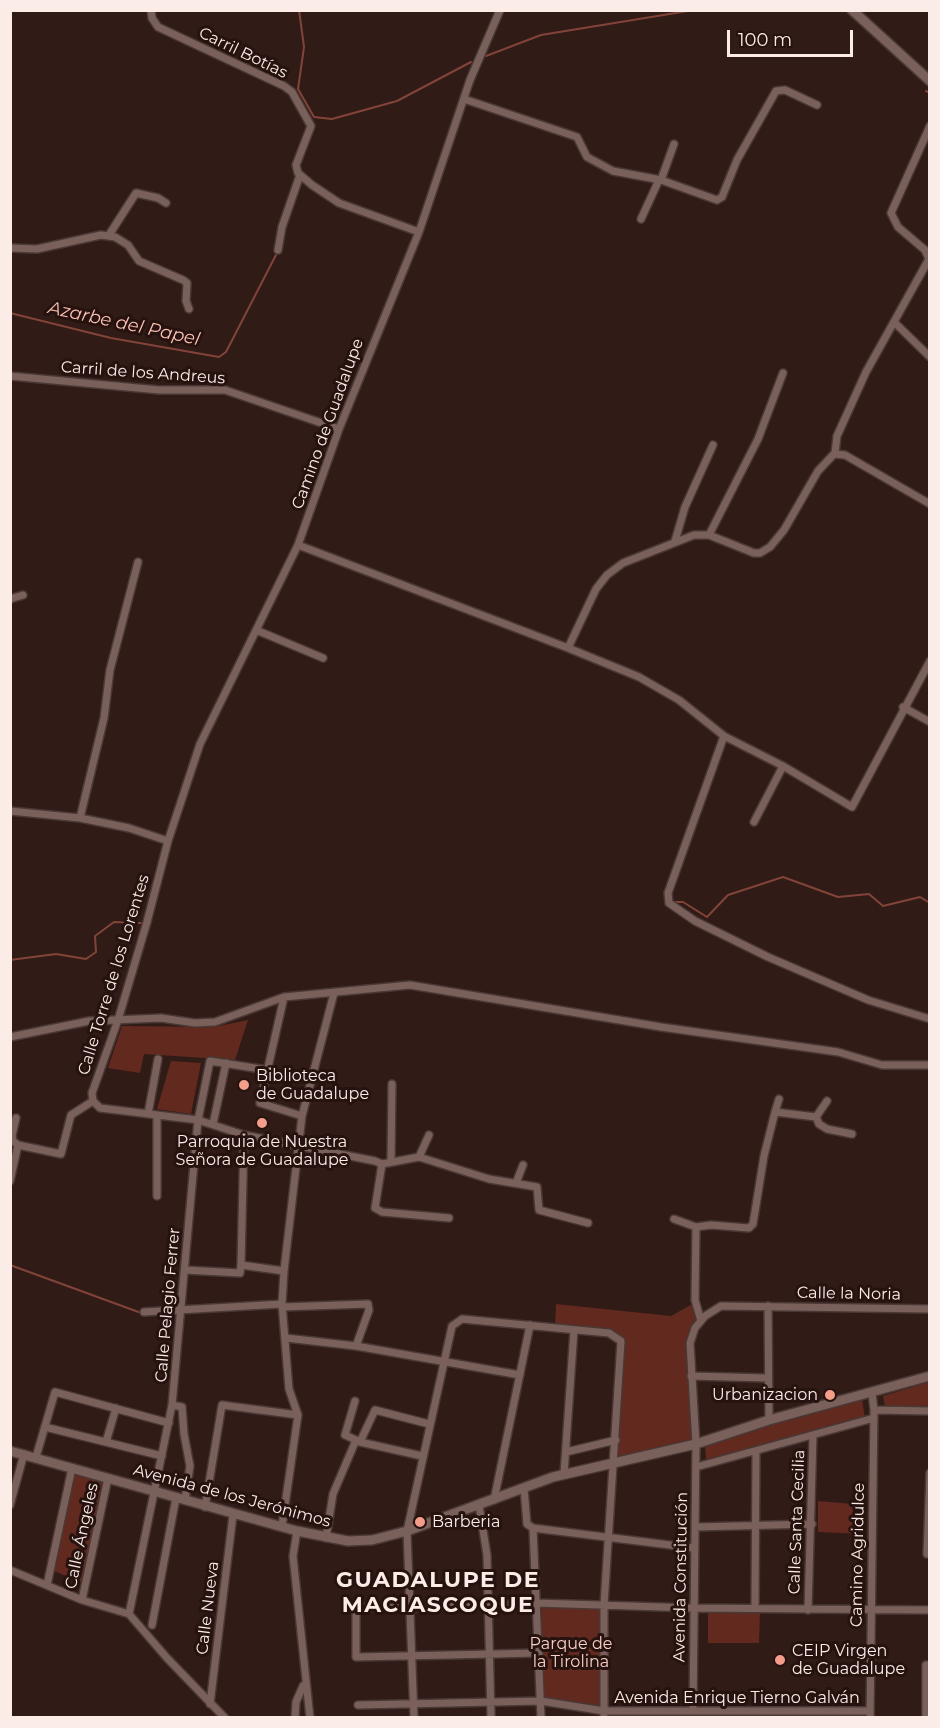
<!DOCTYPE html>
<meta charset="utf-8">
<style>
body{margin:0}
#map{position:relative;width:940px;height:1728px;overflow:hidden;background:#301b17;font-family:Montserrat,sans-serif}
canvas{display:block}
.frame{position:absolute;inset:0;border:12px solid #fbece8;pointer-events:none}
.scale{position:absolute;left:727px;top:30px;width:126px;height:27px;box-sizing:border-box;border:3px solid #fbece8;border-top:0;padding-left:8px;font-size:18px;line-height:21px;white-space:nowrap;color:#fbece8;-webkit-text-stroke:4px #26120e;paint-order:stroke}
</style>
<div id="map">
<canvas width="940" height="1728"></canvas>
<div class="frame"></div>
<div class="scale">100 m</div>
</div>
<script>
const g = document.querySelector('canvas').getContext('2d');
g.lineJoin = 'round';
function fillPath(path, color) {
  g.fillStyle = color;
  g.fill(path, 'evenodd');
}
function toPath(rows) {
  const path = new Path2D();
  for (const r of rows) {
    path.moveTo(r[0], r[1]);
    for (let i = 2; i < r.length; i += 2) path.lineTo(r[i], r[i + 1]);
  }
  return path;
}
function trace(path, color, width, dash) {
  g.strokeStyle = color;
  g.lineWidth = width;
  g.lineCap = dash ? 'butt' : 'round';
  g.setLineDash(dash || []);
  g.stroke(path);
}
function write(font, color, halo, rows, align = 'center') {
  g.font = font + ' Montserrat,sans-serif';
  g.lineWidth = 6;
  g.setLineDash([]);
  g.textBaseline = 'middle';
  g.strokeStyle = halo;
  g.fillStyle = color;
  for (const [text, x, y, turn = 0] of rows) {
    g.save();
    g.translate(x, y);
    g.rotate((+turn || 0) * Math.PI / 180);
    g.textAlign = isNaN(turn) ? turn : align;
    if (halo) g.strokeText(text, 0, 0);
    g.fillText(text, 0, 0);
    g.restore();
  }
}
fillPath(toPath([
 [248,1020,235,1060,144,1054,140,1073,108,1068,122,1026,214,1027],
 [171,1061,201,1063,191,1114,157,1109],
 [696,1302,701,1321,690,1343,696,1444,615,1464,618,1338,555,1325,556,1304,671,1316],
 [929,1382,929,1407,885,1407,883,1396],
 [862,1399,865,1419,707,1466,704,1439],
 [75,1470,103,1477,83,1583,54,1571],
 [818,1501,865,1505,864,1534,818,1532],
 [541,1606,601,1608,599,1707,544,1699],
 [708,1613,760,1613,759,1643,708,1643]
]), '#62291f');
trace(toPath([
 [299,10,304,47,298,89,314,117,332,119,397,101,471,62],
 [486,56,541,35,694,10],
 [926,91,930,93],
 [10,313,111,338,219,357,226,352,278,251],
 [672,902,683,902,707,917,728,895,783,877,838,897,869,894,883,906,920,897,930,903],
 [10,960,56,954,86,959,96,952,95,936,114,922,141,923],
 [10,1265,144,1314]
]), '#824438', 2);
const minor = toPath([
 [151,10,152,18,158,27,284,86,292,92,311,126,296,165,298,173,312,185,339,203,419,232],
 [464,99,577,137,587,157,613,171,661,180,717,200,722,197,737,160,776,91,785,90,817,105],
 [661,180,674,144],
 [641,219,659,180],
 [109,235,136,193,158,198,166,203],
 [10,248,37,249,101,235,115,237,128,245,139,261,183,280,187,283,186,301,189,309],
 [278,250,282,227,300,175],
 [894,322,930,357],
 [10,376,159,390,225,390,339,429],
 [835,453,837,436,866,372,929,259,925,250,898,227,891,213,930,126],
 [709,535,758,439,783,373],
 [675,541,685,507,713,445],
 [298,545,568,648,639,677,679,700,724,736,783,766,852,807,930,661],
 [10,599,23,595],
 [256,630,323,658],
 [568,648,596,589,607,575,623,563,694,535,709,535,754,553,760,553,770,547,784,530,818,471,834,454,845,455,930,504],
 [903,707,930,722],
 [724,736,668,893,669,903,695,921,768,957,868,1000,930,1019],
 [10,811,80,818,129,828,168,841],
 [80,818,104,718,110,670,138,562],
 [754,822,783,766],
 [284,997,260,1103,302,1116],
 [10,1037,89,1021,161,1018,195,1023,215,1022,284,997,410,985,661,1027,838,1052,882,1065,930,1065],
 [775,1112,779,1099],
 [148,1114,158,1059],
 [816,1117,827,1101],
 [16,1118,12,1136,13,1141,18,1145],
 [213,1124,226,1063],
 [244,1135,241,1265,284,1271],
 [419,1157,429,1135],
 [391,1161,392,1084],
 [382,1164,419,1157,489,1179,537,1187,539,1210,588,1223],
 [10,1181,18,1145,61,1154,71,1115,93,1101],
 [516,1183,523,1165],
 [157,1196,157,1115],
 [449,1218,382,1212,375,1208,382,1164,375,1161,244,1135,198,1120,100,1108,93,1101,92,1093,118,1020,147,922,168,841,200,744,298,545,339,429,419,232,470,80,500,10],
 [674,1219,696,1227,695,1300,701,1321],
 [696,1227,711,1225,749,1228,753,1224,764,1156,775,1112,816,1117,819,1124,827,1129,852,1134],
 [185,1270,240,1273,241,1265],
 [768,1306,769,1420],
 [282,1307,368,1304,369,1310,356,1346],
 [144,1312,282,1304],
 [286,1338,356,1346,520,1375],
 [691,1376,767,1378],
 [172,1405,182,1407,184,1434,190,1466,185,1500],
 [874,1410,930,1411],
 [45,1427,162,1456],
 [106,1442,116,1408],
 [566,1452,616,1440],
 [422,1456,360,1442,375,1410,429,1424],
 [36,1457,55,1392,169,1423],
 [696,1467,874,1418],
 [930,1473,927,1554,930,1554],
 [564,1474,574,1330],
 [524,1488,527,1524,533,1528],
 [494,1500,530,1325],
 [10,1505,24,1454],
 [479,1505,487,1555,491,1718],
 [205,1507,222,1405,298,1415],
 [282,1526,298,1415,289,1389,282,1304,284,1271,302,1116,334,993],
 [696,1527,812,1524],
 [533,1528,541,1718],
 [533,1528,694,1548],
 [297,1531,293,1556,310,1718],
 [326,1538,333,1494,356,1440,345,1435,355,1401],
 [10,1570,82,1600,129,1614,167,1658,225,1718],
 [47,1585,72,1468],
 [82,1600,108,1478],
 [755,1608,756,1451],
 [808,1610,813,1435],
 [129,1614,172,1405,198,1120,210,1061,267,1070],
 [152,1625,176,1498],
 [539,1653,356,1657,356,1607,410,1608,536,1603,693,1608,930,1610],
 [210,1704,233,1515],
 [358,1705,541,1701,604,1711,870,1711],
 [693,1711,696,1444,690,1343,695,1328,705,1316,721,1306,930,1309],
 [295,1718,296,1702,303,1686],
 [414,1718,407,1531,452,1326,462,1319,609,1333,621,1341,604,1605,604,1718],
 [870,1718,874,1410,872,1393],
 [926,1718,926,1665,930,1665]
]);
const secondary = toPath([
 [852,10,930,81],
 [10,1451,297,1531,348,1541,372,1540,407,1531,553,1477,696,1444,769,1420,930,1376]
]);
trace(minor, '#493835', 10);
trace(secondary, '#493835', 12);
trace(minor, '#7a605a', 7);
trace(secondary, '#7a605a', 9);
for (const [x, y, r, color] of [
 [244,1085,6,"#f49d8b"],
 [262,1123,6,"#f49d8b"],
 [830,1395,6,"#f49d8b"],
 [420,1522,6,"#f49d8b"],
 [780,1660,6,"#f49d8b"]
]) {
  const dot = new Path2D();
  dot.arc(x, y, r, 0, 2 * Math.PI);
  g.fillStyle = color;
  g.fill(dot);
  trace(dot, '#26120e', 2);
}
write('16px', '#fbece8', '#26120e', [
 ["Carril Botías",243,53,26],
 ["Carril de los Andreus",143,373,4],
 ["Camino de Guadalupe",328,424,-70],
 ["Calle Torre de los Lorentes",114,975,-73],
 ["Calle la Noria",849,1294,1],
 ["Calle Pelagio Ferrer",168,1305,-85],
 ["Avenida de los Jerónimos",232,1496,15],
 ["Calle Santa Cecilia",797,1522,-88],
 ["Calle Ángeles",82,1536,-78],
 ["Camino Agridulce",858,1555,-89],
 ["Avenida Constitución",681,1577,-89],
 ["Calle Nueva",208,1608,-83],
 ["Avenida Enrique Tierno Galván",737,1698]
]);
write('16px', '#fbece8', '#26120e', [
 ["Biblioteca",256,1076],
 ["de Guadalupe",256,1094],
 ["Parroquia de Nuestra",262,1142,"center"],
 ["Señora de Guadalupe",262,1160,"center"],
 ["Urbanizacion",818,1395,"right"],
 ["Barberia",432,1522],
 ["CEIP Virgen",792,1651],
 ["de Guadalupe",792,1669]
], 'left');
write('16px', '#f7cfc6', '#26120e', [
 ["Parque de",571,1644],
 ["la Tirolina",571,1662]
]);
write('italic 18px', '#fec2b6', '#26120e', [
 ["Azarbe del Papel",124,324,12]
]);
g.letterSpacing = '1.5px';
write('bold 22px', '#fbece8', '#26120e', [
 ["GUADALUPE DE",438,1581],
 ["MACIASCOQUE",438,1606]
]);
g.letterSpacing = '0px';
</script>
